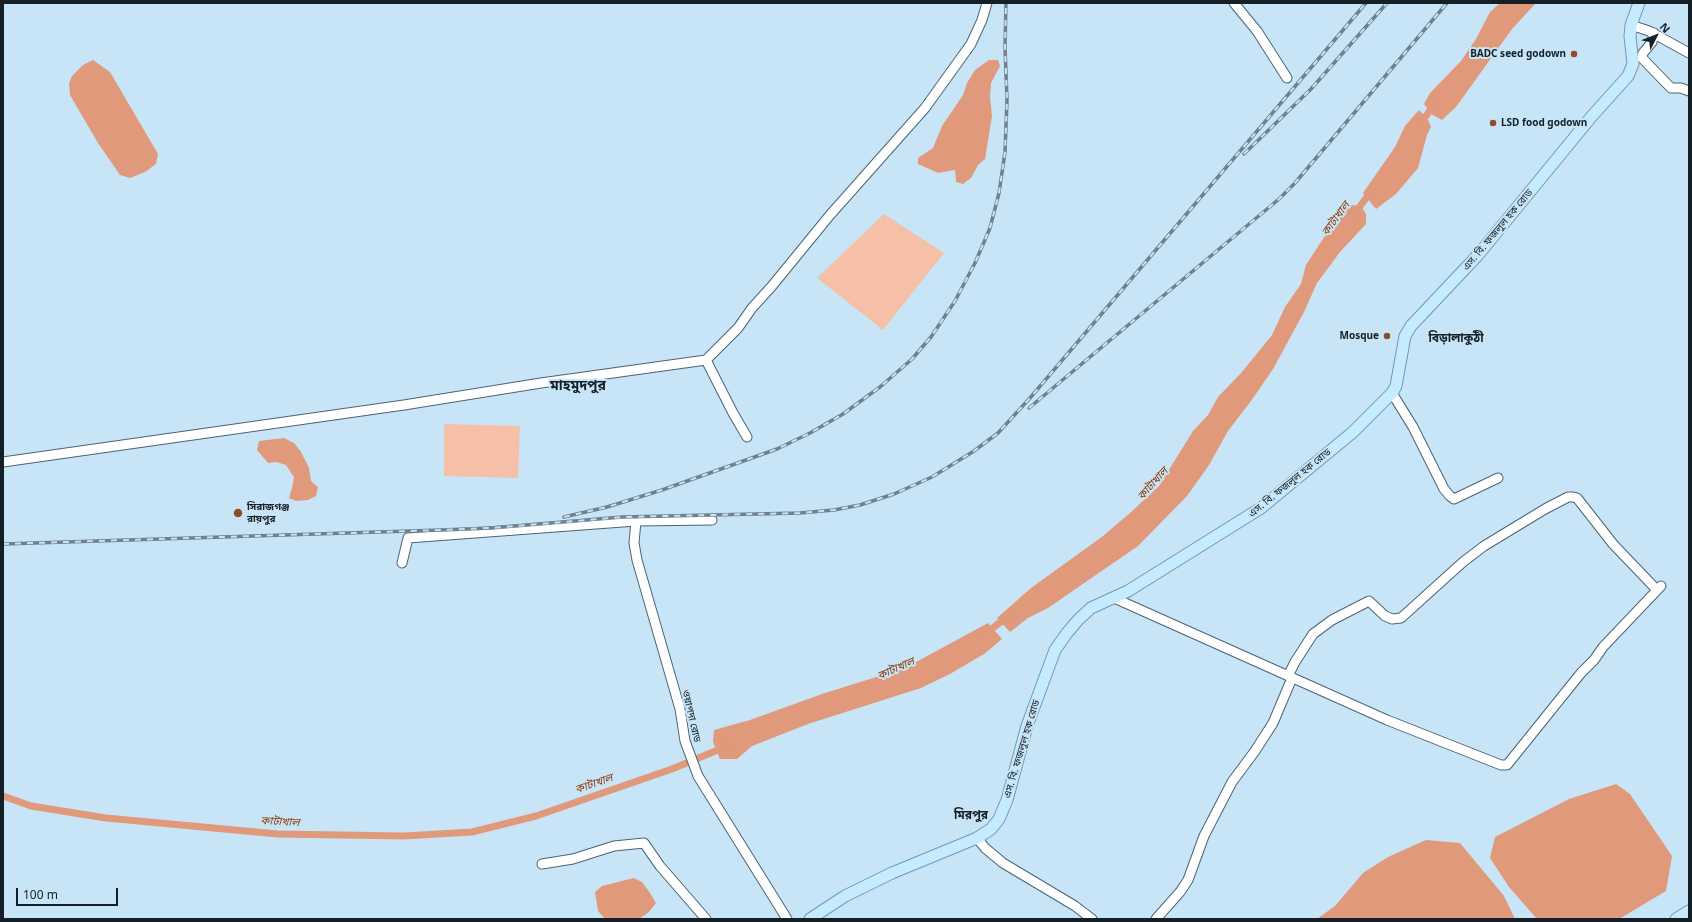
<!DOCTYPE html>
<meta charset="utf-8">
<style>
body{margin:0}
#map{position:relative;width:1692px;height:922px;overflow:hidden;background:#c8e5f7;font-family:"Noto Sans",sans-serif}
canvas{display:block}
.frame{position:absolute;inset:0;border:4px solid #151f26;pointer-events:none}
.north{position:absolute;left:1636px;top:16px;width:40px;height:40px;-webkit-text-stroke:3px #c8e5f7;paint-order:stroke;rotate:48deg;font-size:11px;font-weight:700;line-height:16px;text-align:center;color:#151f26}
.north::after{content:'';display:block;margin:auto;width:14px;height:18px;background:#151f26;clip-path:polygon(50% 0,100% 100%,50% 72%,0 100%)}
.scale{position:absolute;left:16px;top:888px;width:102px;height:18px;box-sizing:border-box;border:2px solid #151f26;border-top:0;padding-left:5px;font-size:12px;line-height:14px;white-space:nowrap;color:#151f26;-webkit-text-stroke:3px #c8e5f7;paint-order:stroke}
</style>
<div id="map">
<canvas width="1692" height="922"></canvas>
<div class="frame"></div>
<div class="north">N</div>
<div class="scale">100 m</div>
</div>
<script>
const g = document.querySelector('canvas').getContext('2d');
g.lineJoin = 'round';
function fillPath(path, color) {
  g.fillStyle = color;
  g.fill(path, 'evenodd');
}
function toPath(rows) {
  const path = new Path2D();
  for (const r of rows) {
    path.moveTo(r[0], r[1]);
    for (let i = 2; i < r.length; i += 2) path.lineTo(r[i], r[i + 1]);
  }
  return path;
}
function trace(path, color, width, dash) {
  g.strokeStyle = color;
  g.lineWidth = width;
  g.lineCap = dash ? 'butt' : 'round';
  g.setLineDash(dash || []);
  g.stroke(path);
}
function write(font, color, halo, rows, align = 'center') {
  g.font = font + ' "Noto Sans","Noto Sans Bengali",sans-serif';
  g.lineWidth = 4;
  g.setLineDash([]);
  g.textBaseline = 'middle';
  g.strokeStyle = halo;
  g.fillStyle = color;
  for (const [text, x, y, turn = 0] of rows) {
    g.save();
    g.translate(x, y);
    g.rotate((+turn || 0) * Math.PI / 180);
    g.textAlign = isNaN(turn) ? turn : align;
    if (halo) g.strokeText(text, 0, 0);
    g.fillText(text, 0, 0);
    g.restore();
  }
}
fillPath(toPath([
 [884,214,944,253,883,330,817,278],
 [444,424,520,426,518,478,444,476]
]), '#f6c0a8');
fillPath(toPath([
 [1500,3,1536,3,1512,29,1456,107,1442,120,1431,114,1424,104,1430,93,1461,61,1476,39,1490,12],
 [93,60,110,72,158,154,156,164,145,172,130,178,120,175,98,143,70,95,69,83,72,76,83,65],
 [989,60,998,60,1000,66,991,83,990,97,992,116,985,159,978,165,971,178,963,184,956,182,955,170,938,173,918,164,918,158,933,148,942,126,963,95,967,83,975,70],
 [1419,110,1428,120,1431,127,1427,135,1418,168,1396,194,1376,209,1363,193,1395,147,1405,126],
 [1351,205,1361,206,1366,214,1366,224,1340,252,1317,283,1304,312,1273,369,1251,401,1228,431,1209,465,1187,496,1138,546,1048,608,1028,618,1010,632,997,618,1031,588,1103,536,1130,513,1159,486,1193,431,1208,415,1218,397,1242,372,1272,335,1285,307,1301,284,1306,265,1334,222],
 [284,438,294,443,301,452,309,468,311,481,318,487,316,496,308,500,296,501,289,498,292,488,294,477,286,465,276,462,268,463,257,450,259,441],
 [988,623,1002,639,984,654,950,674,921,688,808,724,752,746,737,759,720,759,713,742,714,730,750,720,822,694,905,668],
 [1616,784,1630,794,1672,856,1666,891,1619,919,1537,919,1509,887,1490,858,1495,837,1569,799],
 [1426,840,1460,843,1504,896,1515,919,1317,919,1335,906,1363,873,1388,857],
 [634,878,642,882,650,893,656,903,649,912,639,919,605,919,598,911,595,892,602,886]
]), '#e0997a');
trace(toPath([
 [1420,124,1434,105],
 [1355,213,1372,190],
 [985,634,1007,617],
 [3,796,31,806,106,818,278,834,404,836,472,832,536,816,672,769,725,747]
]), '#e0997a', 7);
const minor = toPath([
 [1234,3,1257,31,1287,78],
 [1631,25,1649,31,1689,53],
 [1654,33,1652,42,1643,53,1642,58,1671,88,1681,88,1689,91],
 [706,360,738,328,752,308,772,286,830,215,925,108,971,44,982,20,987,3],
 [1392,393,1413,427,1444,489,1450,496,1454,499,1498,478],
 [3,462,404,405,541,383,706,360,733,413,747,437],
 [636,521,634,543,637,560,680,709,685,741,698,776,787,919],
 [402,563,408,538,636,521,712,520],
 [1114,598,1387,720,1501,765,1507,765,1581,673,1594,660,1603,647,1661,586],
 [1288,676,1295,662,1313,634,1332,620,1369,601,1385,616,1392,619,1401,618,1463,562,1484,546,1545,509,1568,497,1573,497,1577,498,1613,544,1657,590],
 [977,838,985,848,1003,863,1075,906,1092,919],
 [542,864,573,859,614,846,644,843,660,866,706,919],
 [1156,919,1180,892,1188,880,1204,836,1232,782,1255,751,1273,723,1292,678]
]);
const major = toPath([
 [810,919,845,896,892,873,977,838,991,829,999,819,1007,800,1027,726,1055,650,1067,633,1078,620,1091,608,1128,591,1261,508,1353,432,1392,393,1396,386,1405,336,1411,326,1478,255,1592,116,1628,76,1633,64,1630,36,1631,25,1639,3],
 [1676,919,1689,911]
]);
trace(minor, '#4a6473', 11);
trace(major, '#6f9ab3', 13);
trace(minor, '#fff', 9);
trace(major, '#c6eaff', 11);
const rail = toPath([
 [1244,154,1311,89,1387,3],
 [1029,408,1279,199,1295,183,1447,3],
 [564,517,607,507,662,490,777,449,810,433,843,414,880,387,912,359,931,337,955,301,975,263,990,228,999,193,1005,152,1007,100,1005,47,1006,3],
 [3,544,441,530,491,528,622,517,800,513,834,510,860,505,894,494,932,477,974,451,998,433,1030,398,1366,3]
]);
trace(rail, '#6e818d', 3.5);
trace(rail, '#c8e5f7', 2, [6]);
for (const [x, y, r, color] of [
 [1574,54,4,"#924a28"],
 [1493,123,4,"#924a28"],
 [1387,336,4,"#924a28"],
 [238,513,5,"#924a28"]
]) {
  const dot = new Path2D();
  dot.arc(x, y, r, 0, 2 * Math.PI);
  g.fillStyle = color;
  g.fill(dot);
  trace(dot, '#c8e5f7', 1.5);
}
write('bold 10px', '#151f26', '#c8e5f7', [
 ["BADC seed godown",1566,54],
 ["LSD food godown",1501,123,"left"],
 ["Mosque",1379,336],
 ["সিরাজগঞ্জ",247,507,"left"],
 ["রায়পুর",247,519,"left"]
], 'right');
write('10px', '#151f26', '#c8e5f7', [
 ["এস. বি. ফজলুল হক রোড",1498,230,-50],
 ["এস. বি. ফজলুল হক রোড",1290,483,-39],
 ["ওয়াপদা রোড",691,716,77],
 ["এস. বি. ফজলুল হক রোড",1022,749,-73]
]);
write('italic 11px', '#8c3806', '#c8e5f7', [
 ["কাটাখাল",1336,219,-54],
 ["কাটাখাল",1153,484,-48],
 ["কাটাখাল",896,669,-24],
 ["কাটাখাল",594,784,-19],
 ["কাটাখাল",280,822,3]
]);
write('bold 12px', '#151f26', '#c8e5f7', [
 ["বিড়ালাকুঠী",1456,339],
 ["মিরপুর",971,816]
]);
write('bold 14px', '#151f26', '#c8e5f7', [
 ["মাহমুদপুর",578,386]
]);
</script>
